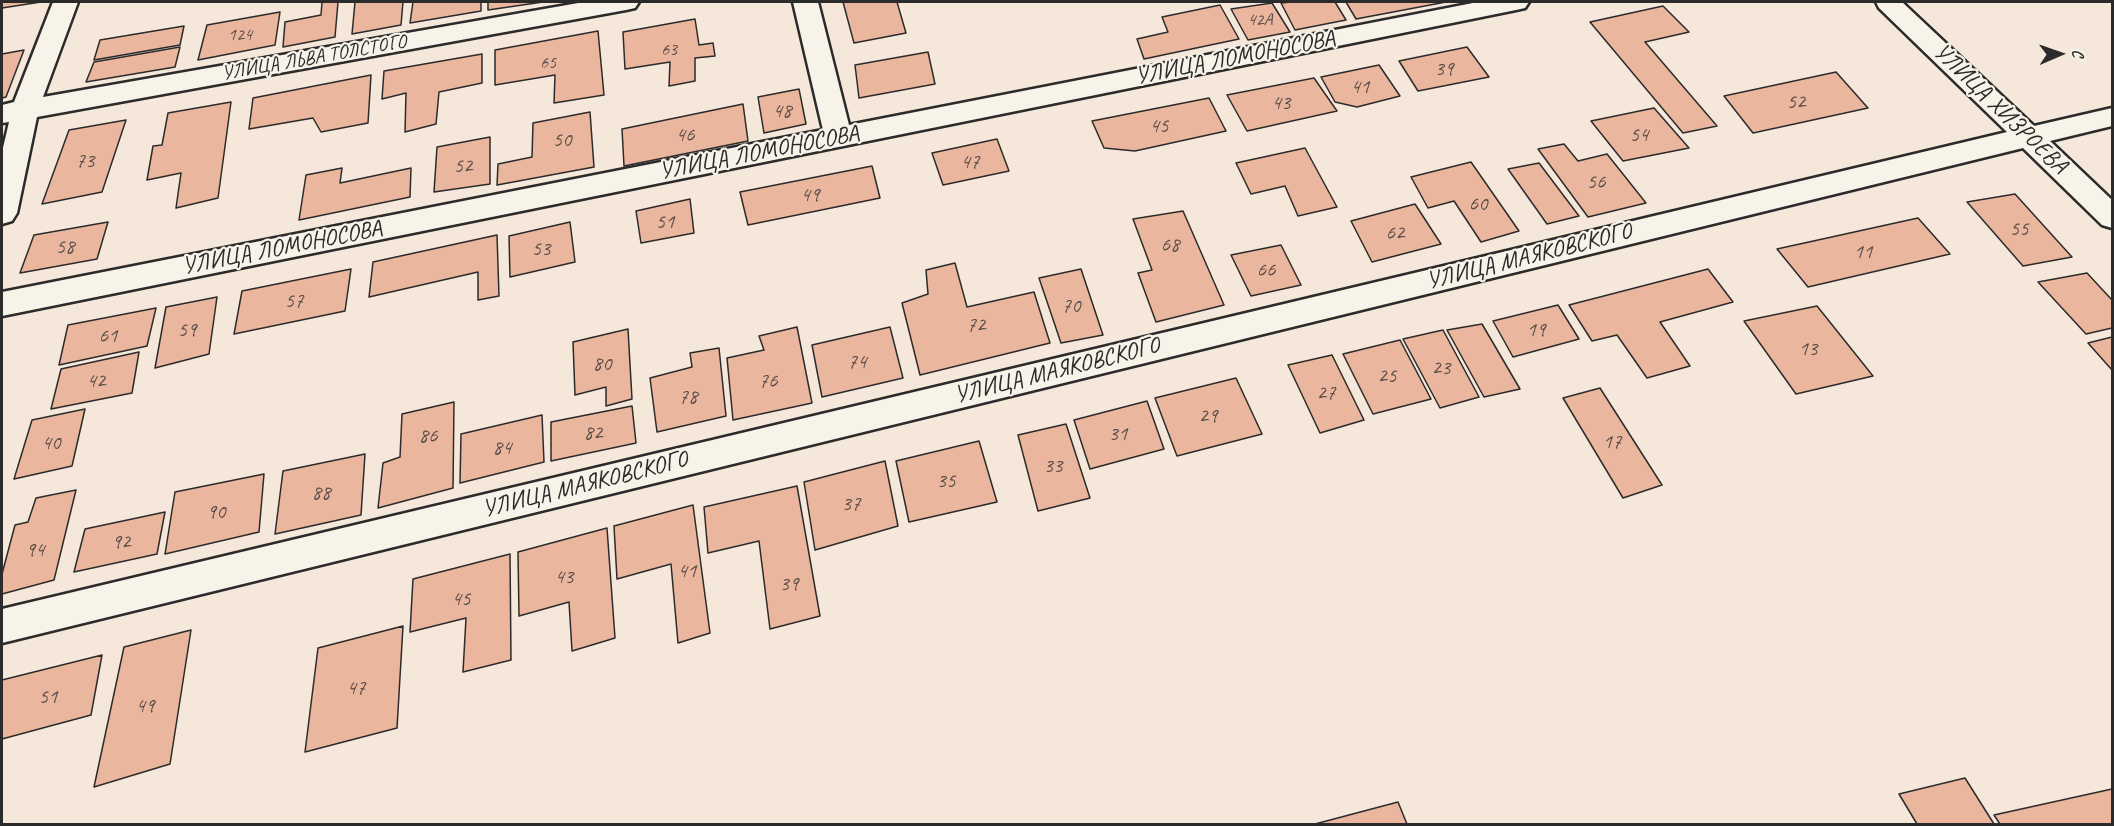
<!DOCTYPE html>
<meta charset="utf-8">
<style>
body{margin:0}
#map{position:relative;width:2114px;height:826px;overflow:hidden;background:#f5e7d9;font-family:Caveat,sans-serif}
canvas{display:block}
.frame{position:absolute;inset:0;border:3px solid #2b2b2b;pointer-events:none}
.north{position:absolute;left:2030px;top:24px;width:60px;height:60px;-webkit-text-stroke:4px #f7f3e8;paint-order:stroke;rotate:88deg;font-size:16px;font-weight:700;line-height:24px;text-align:center;color:#2b2b2b}
.north::after{content:'';display:block;margin:auto;width:21px;height:27px;background:#2b2b2b;clip-path:polygon(50% 0,100% 100%,50% 72%,0 100%)}
</style>
<div id="map">
<canvas width="2114" height="826"></canvas>
<div class="frame"></div>
<div class="north">С</div>
</div>
<script>
const g = document.querySelector('canvas').getContext('2d');
g.lineJoin = 'round';
function fillPath(path, color) {
  g.fillStyle = color;
  g.fill(path, 'evenodd');
}
function toPath(rows) {
  const path = new Path2D();
  for (const r of rows) {
    path.moveTo(r[0], r[1]);
    for (let i = 2; i < r.length; i += 2) path.lineTo(r[i], r[i + 1]);
  }
  return path;
}
function trace(path, color, width, dash) {
  g.strokeStyle = color;
  g.lineWidth = width;
  g.lineCap = dash ? 'butt' : 'round';
  g.setLineDash(dash || []);
  g.stroke(path);
}
function write(font, color, halo, rows, align = 'center') {
  g.font = font + ' Caveat,sans-serif';
  g.lineWidth = 4.5;
  g.setLineDash([]);
  g.textBaseline = 'middle';
  g.strokeStyle = halo;
  g.fillStyle = color;
  for (const [text, x, y, turn = 0] of rows) {
    g.save();
    g.translate(x, y);
    g.rotate((+turn || 0) * Math.PI / 180);
    g.textAlign = isNaN(turn) ? turn : align;
    if (halo) g.strokeText(text, 0, 0);
    g.fillText(text, 0, 0);
    g.restore();
  }
}
const building = toPath([
 [2,2,41,2,2,8,2,2],
 [322,2,338,2,335,37,283,47,285,22,321,15,322,2],
 [355,2,403,2,401,25,352,34,355,2],
 [413,2,481,2,481,11,410,23,413,2],
 [488,2,543,2,488,10,488,2],
 [843,2,897,2,906,33,854,43,843,2],
 [1291,2,1335,2,1346,20,1295,30,1281,3,1291,2],
 [1346,2,1446,2,1356,19,1346,2],
 [1272,3,1290,32,1248,40,1231,9,1272,3],
 [1220,5,1239,39,1144,59,1137,39,1168,32,1162,17,1220,5],
 [1663,6,1689,32,1645,42,1717,126,1683,133,1590,22,1663,6],
 [280,12,275,45,198,60,207,25,280,12],
 [695,19,699,45,713,43,715,56,695,58,695,81,669,86,670,62,625,69,623,32,695,19],
 [184,26,180,45,94,60,100,40,184,26],
 [598,31,604,95,554,103,555,75,495,85,495,50,598,31],
 [180,47,175,67,86,82,94,62,180,47],
 [1467,47,1489,77,1418,91,1399,61,1467,47],
 [24,50,6,97,2,98,2,54,24,50],
 [928,52,935,84,859,98,855,65,928,52],
 [482,54,482,83,439,92,436,124,405,132,406,93,382,99,384,71,482,54],
 [1379,65,1400,96,1357,107,1335,102,1321,77,1379,65],
 [1836,72,1868,108,1753,133,1724,96,1836,72],
 [371,75,368,123,321,132,313,118,249,129,253,98,371,75],
 [1314,78,1337,111,1247,131,1227,95,1314,78],
 [799,89,806,124,764,133,758,97,799,89],
 [1209,98,1226,131,1135,151,1104,148,1092,121,1209,98],
 [231,102,218,198,176,208,181,173,147,180,153,146,162,145,168,113,231,102],
 [743,104,748,141,624,166,622,129,743,104],
 [1654,108,1689,148,1623,161,1591,121,1654,108],
 [590,112,594,167,497,185,498,164,532,157,533,123,590,112],
 [126,120,102,192,42,204,69,130,126,120],
 [490,137,490,184,434,192,437,147,490,137],
 [997,139,1009,171,943,185,932,153,997,139],
 [1564,144,1578,161,1607,154,1646,203,1588,217,1538,149,1564,144],
 [1305,148,1337,207,1298,216,1285,186,1251,194,1236,163,1305,148],
 [1471,162,1519,231,1481,242,1454,201,1428,208,1411,177,1471,162],
 [1539,163,1579,216,1547,224,1508,169,1539,163],
 [872,166,880,198,748,225,740,192,872,166],
 [342,168,340,183,411,168,410,197,299,220,306,175,342,168],
 [2015,194,2072,257,2023,266,1967,202,2015,194],
 [690,199,694,233,641,243,636,211,690,199],
 [1415,204,1441,244,1372,262,1351,221,1415,204],
 [1183,211,1224,305,1156,322,1138,273,1152,270,1133,219,1183,211],
 [1918,218,1950,254,1808,287,1777,249,1918,218],
 [108,222,97,259,20,273,34,235,108,222],
 [570,222,575,262,510,277,509,236,570,222],
 [497,235,499,296,478,300,478,272,369,297,373,262,497,235],
 [1281,245,1301,285,1251,296,1231,255,1281,245],
 [955,263,967,307,1034,292,1050,343,920,375,902,303,928,294,926,270,955,263],
 [351,269,345,311,234,334,242,291,351,269],
 [1081,269,1103,335,1061,343,1039,278,1081,269],
 [1708,269,1733,302,1660,322,1690,366,1647,378,1617,335,1592,341,1569,305,1708,269],
 [2087,273,2112,300,2112,328,2086,334,2038,282,2087,273],
 [217,297,209,354,155,368,166,307,217,297],
 [1558,305,1579,339,1513,357,1493,321,1558,305],
 [1817,306,1873,376,1796,394,1744,321,1817,306],
 [156,308,147,346,59,365,68,325,156,308],
 [1482,324,1520,389,1484,397,1447,330,1482,324],
 [797,327,812,403,733,420,727,358,764,350,759,336,797,327],
 [890,327,903,378,822,397,812,345,890,327],
 [628,329,632,399,606,406,606,387,575,395,573,342,628,329],
 [1443,330,1479,397,1440,408,1403,339,1443,330],
 [2112,337,2112,370,2088,343,2112,337],
 [1400,340,1431,399,1373,414,1343,354,1400,340],
 [719,348,726,416,657,432,650,378,692,367,690,353,719,348],
 [139,352,132,393,51,409,61,369,139,352],
 [1332,355,1364,420,1320,433,1288,365,1332,355],
 [1236,378,1262,434,1177,456,1155,398,1236,378],
 [1600,388,1662,485,1623,498,1563,398,1600,388],
 [1147,401,1164,449,1090,469,1074,420,1147,401],
 [454,402,453,488,378,508,383,463,400,457,402,414,454,402],
 [632,406,636,443,551,461,551,422,632,406],
 [85,409,72,466,14,479,32,420,85,409],
 [542,415,544,462,460,483,461,434,542,415],
 [1066,424,1090,498,1038,511,1018,435,1066,424],
 [979,441,997,502,909,522,896,461,979,441],
 [365,454,361,515,275,534,283,471,365,454],
 [885,461,898,526,815,550,804,482,885,461],
 [264,474,259,532,165,554,175,492,264,474],
 [797,486,820,616,770,629,759,541,708,553,704,507,797,486],
 [76,490,54,580,2,594,2,574,15,525,28,522,36,498,76,490],
 [693,505,710,633,678,643,671,564,617,579,614,526,693,505],
 [165,512,157,554,74,572,85,529,165,512],
 [607,528,615,638,572,651,569,602,519,616,518,552,607,528],
 [510,554,511,660,463,672,466,618,410,632,413,579,510,554],
 [403,626,397,728,305,752,318,648,403,626],
 [191,630,170,764,94,787,124,647,191,630],
 [102,655,91,715,2,739,2,680,102,655],
 [1965,778,1994,824,1917,824,1899,794,1965,778],
 [2112,789,2112,824,2000,824,1994,815,2112,789],
 [1398,802,1407,824,1315,824,1398,802]
]);
fillPath(building, '#ebb69e');
trace(building, '#2b2b2b', 1.5);
const minor = toPath([
 [53,2,78,2,43,97,584,2,639,2,635,8,626,10,37,117,17,213,12,221,2,224,2,152,9,122,2,123,2,105,14,102,53,2],
 [793,2,818,2,849,125,1478,2,1529,2,1525,8,1516,10,2,316,2,292,823,130,793,2],
 [1876,2,1902,2,2034,126,2112,108,2112,126,2050,141,2112,200,2112,228,2102,225,2023,148,2,643,2,609,2007,132,1879,8,1876,2]
]);
trace(minor, '#2b2b2b', 5);
fillPath(minor, '#f7f3e8');
write('18px', '#5b4e48', null, [
 ["42А",1260,20],
 ["124",240,35],
 ["63",669,50],
 ["65",548,63]
]);
write('20px', '#2b2b2b', '#f7f3e8', [
 ["УЛИЦА ЛЬВА ТОЛСТОГО",314,58,-10]
]);
write('21px', '#5b4e48', null, [
 ["39",1444,69],
 ["41",1360,87],
 ["52",1796,102],
 ["43",1281,103],
 ["48",782,111],
 ["45",1159,126],
 ["46",685,135],
 ["54",1639,135],
 ["50",562,140],
 ["73",85,161],
 ["47",970,162],
 ["52",463,166],
 ["56",1596,182],
 ["49",810,195],
 ["60",1478,204],
 ["51",665,222],
 ["55",2019,229],
 ["62",1395,233],
 ["68",1170,245],
 ["58",65,247],
 ["53",541,249],
 ["11",1863,252],
 ["66",1266,270],
 ["57",294,301],
 ["70",1071,306],
 ["72",976,325],
 ["59",187,330],
 ["19",1536,330],
 ["61",108,336],
 ["13",1808,349],
 ["74",857,362],
 ["80",602,364],
 ["23",1441,368],
 ["25",1387,376],
 ["42",96,381],
 ["76",768,381],
 ["27",1326,393],
 ["78",688,397],
 ["29",1208,416],
 ["82",593,433],
 ["31",1118,434],
 ["86",428,436],
 ["17",1612,442],
 ["40",51,443],
 ["84",502,448],
 ["33",1053,466],
 ["35",946,481],
 ["88",321,493],
 ["37",851,504],
 ["90",216,512],
 ["92",121,542],
 ["94",35,550],
 ["41",687,571],
 ["43",564,577],
 ["39",789,584],
 ["45",461,599],
 ["47",356,688],
 ["51",48,697],
 ["49",145,706]
]);
write('24px', '#2b2b2b', '#f7f3e8', [
 ["УЛИЦА ЛОМОНОСОВА",1235,58,-11],
 ["УЛИЦА ХИЗРОЕВА",2000,109,44],
 ["УЛИЦА ЛОМОНОСОВА",759,153,-11],
 ["УЛИЦА ЛОМОНОСОВА",282,248,-11],
 ["УЛИЦА МАЯКОВСКОГО",1529,257,-14],
 ["УЛИЦА МАЯКОВСКОГО",1057,371,-14],
 ["УЛИЦА МАЯКОВСКОГО",585,485,-14]
]);
</script>
